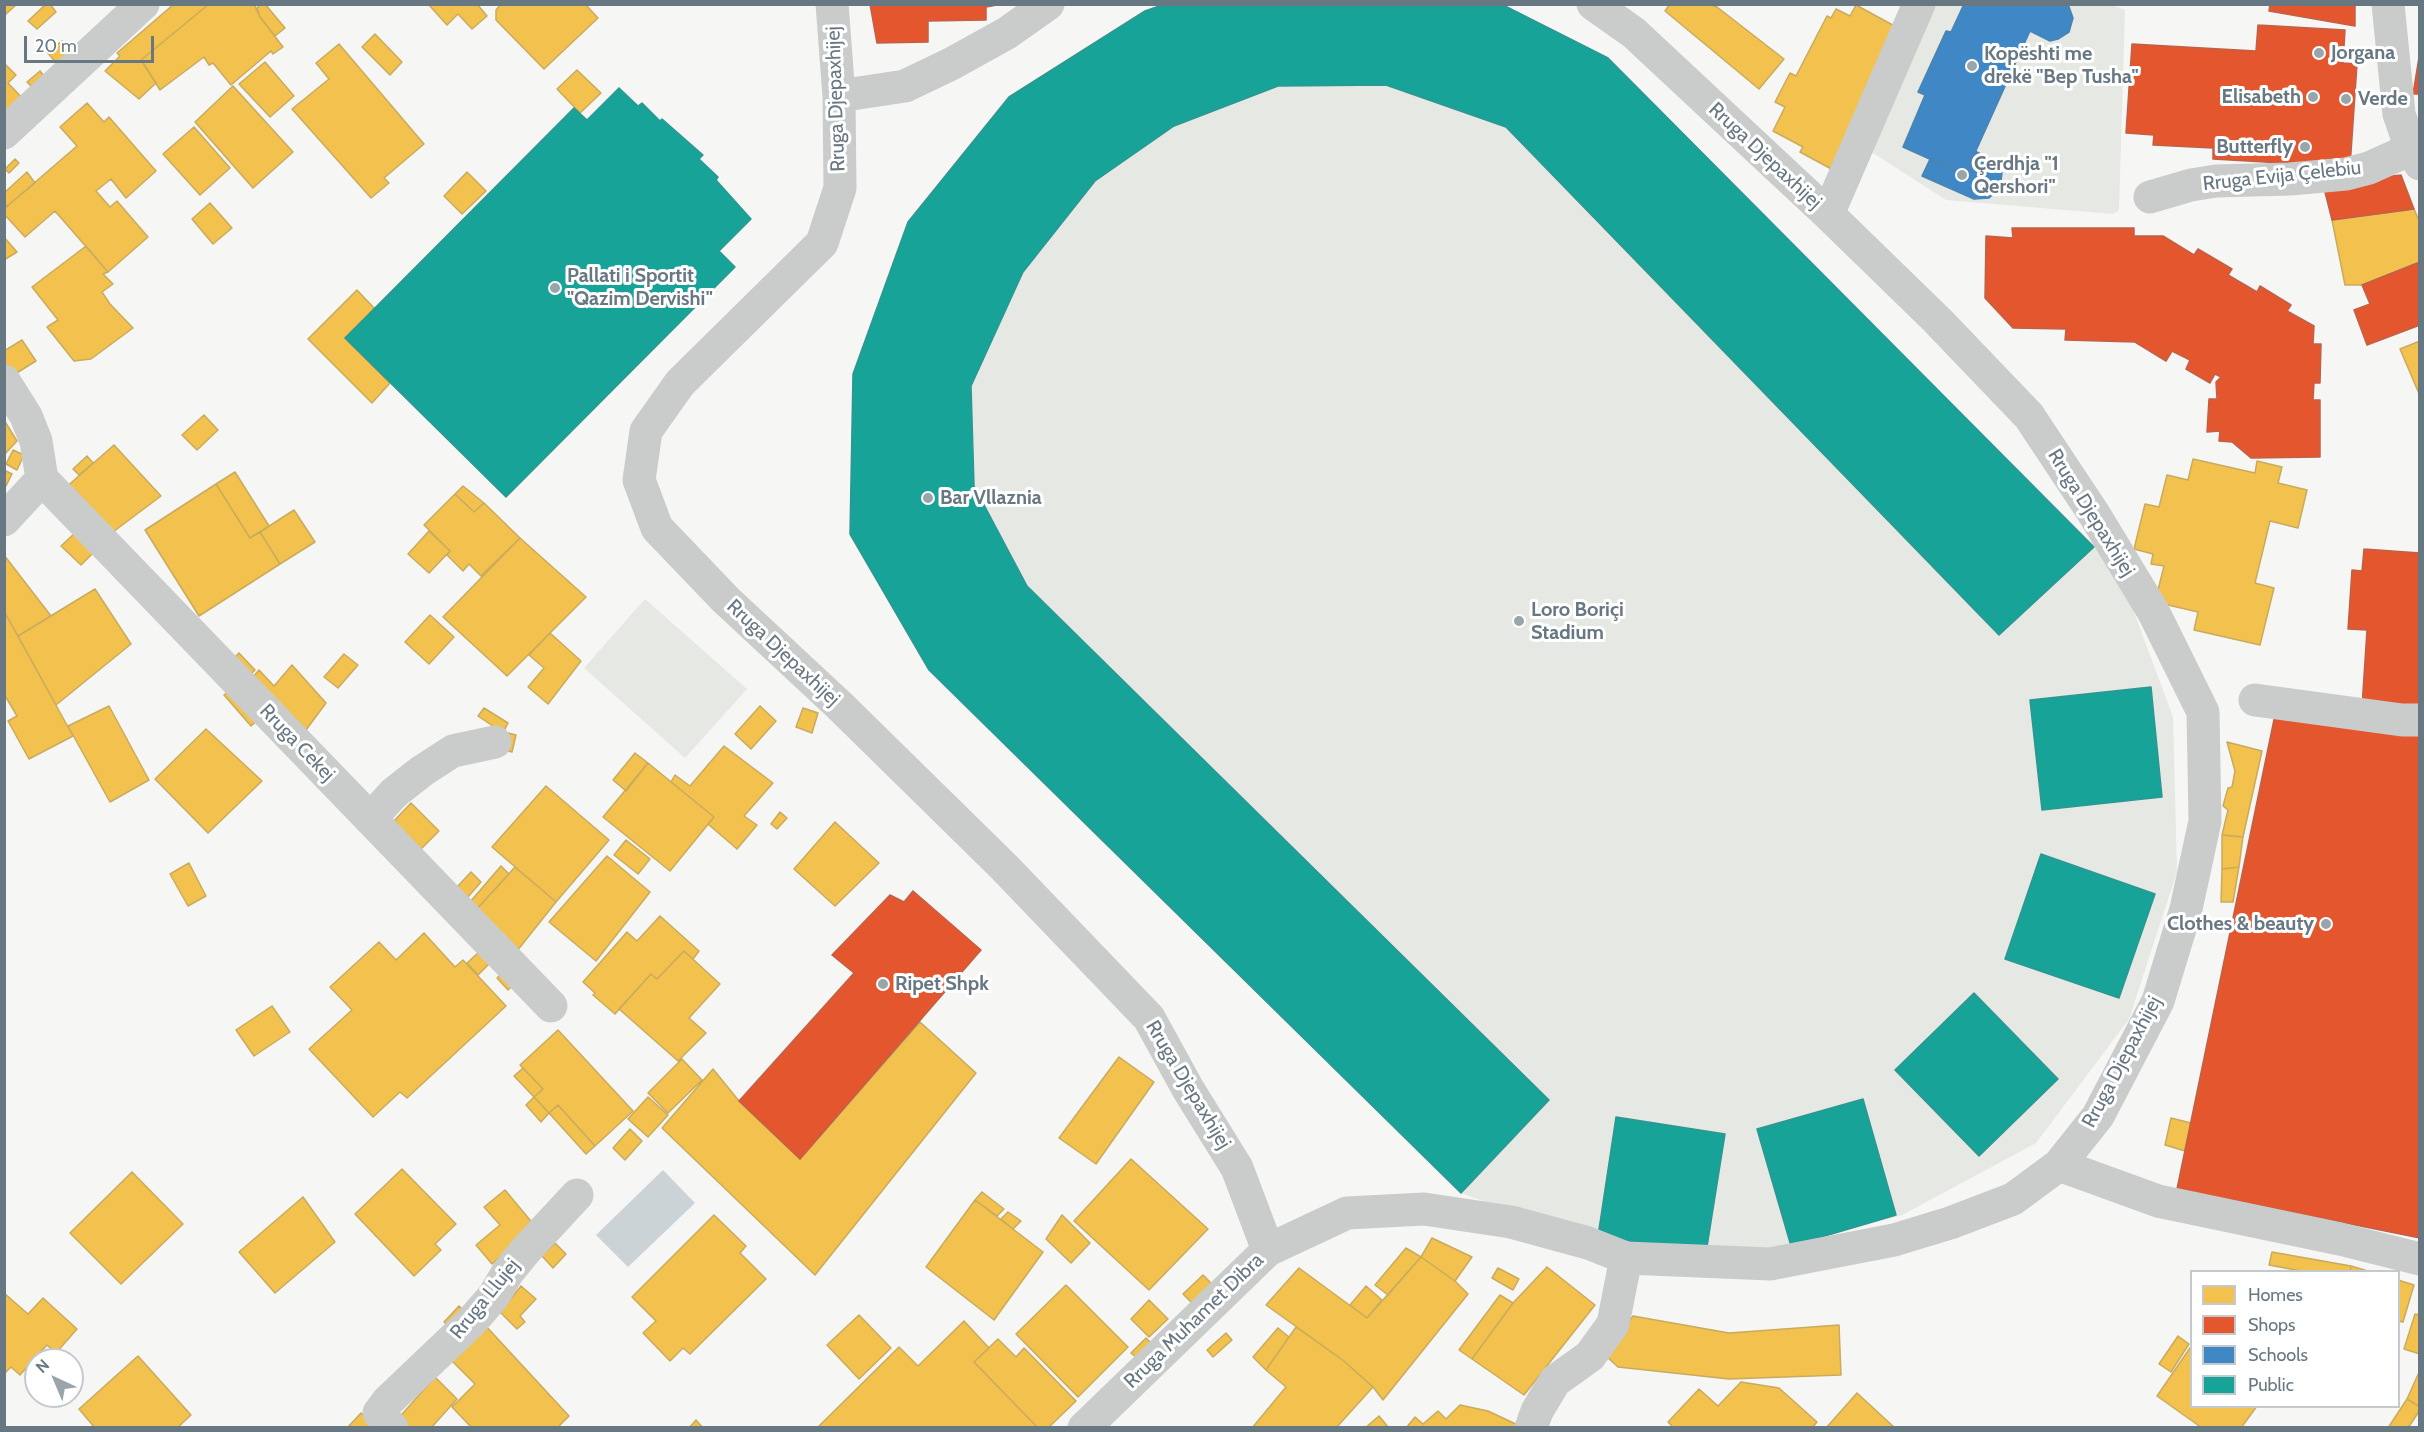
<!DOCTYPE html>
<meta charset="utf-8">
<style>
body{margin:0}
#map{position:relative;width:2424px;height:1432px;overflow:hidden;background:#f6f6f5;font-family:Cabin,sans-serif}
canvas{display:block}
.frame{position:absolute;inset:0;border:6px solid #687883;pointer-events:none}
.legend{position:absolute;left:2190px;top:1270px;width:210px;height:138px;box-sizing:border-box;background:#fff;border:2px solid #c3c9cd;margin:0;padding:8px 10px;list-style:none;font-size:18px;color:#687883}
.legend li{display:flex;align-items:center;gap:12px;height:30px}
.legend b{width:30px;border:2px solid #c3c9cd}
.north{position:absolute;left:24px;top:1348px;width:60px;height:60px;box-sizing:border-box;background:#fff;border:2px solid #c3c9cd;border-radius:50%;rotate:316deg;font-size:16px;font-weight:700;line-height:24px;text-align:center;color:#687883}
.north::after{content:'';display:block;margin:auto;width:21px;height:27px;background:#9aa4ab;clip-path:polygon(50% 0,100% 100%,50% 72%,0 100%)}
.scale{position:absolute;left:24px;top:36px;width:130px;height:27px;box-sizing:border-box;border:3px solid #687883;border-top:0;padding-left:8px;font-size:18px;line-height:21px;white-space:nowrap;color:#687883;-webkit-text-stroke:4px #fff;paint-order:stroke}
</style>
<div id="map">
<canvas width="2424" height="1432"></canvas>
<div class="frame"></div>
<ul class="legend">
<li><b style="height:16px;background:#f2c14e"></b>Homes</li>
<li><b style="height:16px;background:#e4572e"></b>Shops</li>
<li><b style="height:16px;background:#3f88c5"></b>Schools</li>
<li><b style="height:16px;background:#17a398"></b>Public</li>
</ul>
<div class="north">N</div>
<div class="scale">20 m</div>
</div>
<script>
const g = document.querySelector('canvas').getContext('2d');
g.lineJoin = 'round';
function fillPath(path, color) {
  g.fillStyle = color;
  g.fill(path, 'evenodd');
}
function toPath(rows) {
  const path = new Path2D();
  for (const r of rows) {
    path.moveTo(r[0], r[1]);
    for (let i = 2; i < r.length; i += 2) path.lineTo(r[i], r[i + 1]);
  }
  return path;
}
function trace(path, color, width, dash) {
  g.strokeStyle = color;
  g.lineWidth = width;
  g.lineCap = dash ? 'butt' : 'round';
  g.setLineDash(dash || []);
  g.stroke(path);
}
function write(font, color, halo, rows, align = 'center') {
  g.font = font + ' Cabin,sans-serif';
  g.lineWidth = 6;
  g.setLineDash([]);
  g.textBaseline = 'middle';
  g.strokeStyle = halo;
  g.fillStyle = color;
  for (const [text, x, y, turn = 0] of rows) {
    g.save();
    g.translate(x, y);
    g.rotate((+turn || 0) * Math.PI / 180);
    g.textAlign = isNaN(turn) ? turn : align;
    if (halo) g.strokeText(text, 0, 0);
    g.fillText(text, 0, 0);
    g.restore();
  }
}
fillPath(toPath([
 [2110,4,2125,10,2119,210,2113,214,1946,200,1867,149,1929,5],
 [1145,11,1608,58,2119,572,2173,717,2177,872,2129,1019,2036,1143,1902,1215,1759,1255,1602,1244,1461,1193,929,670,850,534,853,374,908,222,1009,97],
 [645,599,747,689,685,758,584,668]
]), '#e6e8e3');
fillPath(toPath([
 [663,1170,695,1203,628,1267,596,1235]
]), '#ccd3d6');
const homes = toPath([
 [4,4,17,4,5,15,4,4],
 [46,4,50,4,56,12,37,29,28,21,46,4],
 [174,4,209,4,141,60,156,83,139,99,105,71,120,56,117,53,174,4],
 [209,4,254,4,260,17,283,47,273,54,271,51,231,85,213,63,209,65,204,57,160,90,141,60,209,4],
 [261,4,265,4,285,28,275,36,260,17,257,8,261,4],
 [428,4,477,4,487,16,472,29,458,14,447,25,428,4],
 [501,4,585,4,598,18,544,69,496,20,496,10,501,4],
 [1670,4,1708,4,1717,7,1784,59,1759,89,1665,11,1670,4],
 [1856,5,1900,29,1835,171,1800,152,1803,147,1773,131,1785,107,1775,102,1790,73,1796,76,1827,16,1831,18,1836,9,1850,16,1856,5],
 [375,34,402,62,390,75,362,47,375,34],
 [62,41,77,61,63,71,47,52,62,41],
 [339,44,424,144,384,178,389,183,371,198,292,109,329,79,316,63,339,44],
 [265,62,294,96,270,117,239,84,265,62],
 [4,63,16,75,8,83,26,102,4,122,4,63],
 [577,70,601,93,580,113,557,89,577,70],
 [40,71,44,76,32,87,27,82,40,71],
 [233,86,293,152,253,188,195,122,233,86],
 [87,103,104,122,109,117,156,171,126,198,111,179,96,191,110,207,117,201,148,237,108,272,55,211,25,237,4,214,4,209,77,146,60,127,87,103],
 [194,127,230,168,200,195,163,154,194,127],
 [15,159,19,163,9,173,5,169,15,159],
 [27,172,35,183,6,207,4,193,27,172],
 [467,172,486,191,462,214,444,196,467,172],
 [210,203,232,228,213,244,192,219,210,203],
 [2414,209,2420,223,2420,262,2362,285,2345,285,2332,220,2414,209],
 [4,237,17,252,4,260,4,237],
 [86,246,108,272,103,274,113,284,102,292,110,304,133,328,91,359,74,361,47,327,58,320,32,287,86,246],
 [357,290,375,309,345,338,390,383,372,403,308,339,357,290],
 [22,340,36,361,7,379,4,374,4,351,22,340],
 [2420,341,2420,396,2400,349,2420,341],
 [204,415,218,430,197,450,182,435,204,415],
 [4,420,17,441,5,454,4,454,4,420],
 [114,445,161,496,105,538,64,489,114,445],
 [13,450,24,455,17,470,6,464,13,450],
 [87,456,93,463,79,475,73,469,87,456],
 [2193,459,2255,473,2257,461,2282,467,2278,483,2307,490,2298,528,2270,521,2255,583,2274,588,2260,645,2194,630,2198,612,2155,602,2164,566,2151,564,2153,554,2134,549,2145,504,2159,507,2167,475,2188,480,2193,459],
 [4,470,12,474,6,486,4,486,4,470],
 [235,472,269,526,250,538,216,484,235,472],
 [216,484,250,538,260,532,280,564,199,616,145,530,216,484],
 [463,486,484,503,474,512,455,494,463,486],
 [455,494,474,512,484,503,520,538,481,576,469,564,463,571,447,555,450,551,424,525,455,494],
 [294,510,315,542,280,564,260,532,294,510],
 [77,531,96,550,81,565,61,546,77,531],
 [429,531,450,551,429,573,408,554,429,531],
 [520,538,586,597,507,676,443,617,520,538],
 [4,555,51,616,18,636,4,611,4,555],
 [95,589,131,644,56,705,18,636,95,589],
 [4,611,73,736,29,759,8,721,17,716,4,694,4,611],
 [430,615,454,637,429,664,405,642,430,615],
 [550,633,581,661,548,704,528,687,544,668,529,655,550,633],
 [239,653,255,670,251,674,234,658,239,653],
 [344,654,358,665,338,688,324,677,344,654],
 [292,665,326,703,306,730,252,678,259,670,274,686,292,665],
 [231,689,258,720,251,726,224,695,231,689],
 [109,706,149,780,110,802,68,726,109,706],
 [760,706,776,721,751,749,735,734,760,706],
 [484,708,508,723,503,733,478,716,484,708],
 [803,708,818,713,812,733,796,727,803,708],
 [206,729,262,781,208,833,155,779,206,729],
 [508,733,516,735,512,752,504,750,508,733],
 [2227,742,2262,751,2243,837,2222,835,2228,810,2223,806,2228,788,2232,787,2235,771,2227,742],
 [724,746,773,783,744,816,757,825,737,849,708,824,714,817,671,782,675,775,690,786,724,746],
 [635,753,648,763,626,791,613,780,635,753],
 [648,763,714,817,670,871,603,817,648,763],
 [546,786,609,840,556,902,492,847,546,786],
 [411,803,439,831,419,851,392,823,411,803],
 [780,812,787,818,777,829,771,824,780,812],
 [835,822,879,863,835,906,794,869,835,822],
 [2222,835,2243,837,2239,867,2222,869,2222,835],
 [626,840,650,859,638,874,614,855,626,840],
 [607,856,650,892,596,961,549,922,607,856],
 [189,863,206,896,188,906,170,874,189,863],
 [501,866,509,874,476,910,470,902,501,866],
 [515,867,556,902,517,951,476,910,515,867],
 [2239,867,2233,902,2221,902,2222,869,2239,867],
 [471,872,481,882,467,898,456,888,471,872],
 [660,916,699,951,693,959,684,951,657,979,651,974,615,1014,593,995,595,993,583,982,627,932,637,941,660,916],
 [424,933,455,967,463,960,506,1006,407,1098,400,1092,373,1117,309,1049,352,1010,330,987,379,942,396,960,424,933],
 [684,951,720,984,689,1018,706,1033,678,1061,619,1009,651,974,657,979,684,951],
 [479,952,490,963,478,975,467,963,479,952],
 [501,974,512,986,508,990,497,978,501,974],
 [272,1006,290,1032,254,1056,236,1030,272,1006],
 [920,1022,976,1073,815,1275,662,1128,713,1069,739,1101,800,1159,920,1022],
 [558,1030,633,1111,595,1146,558,1105,549,1113,534,1097,543,1089,520,1065,558,1030],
 [1119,1057,1154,1082,1096,1164,1059,1138,1119,1057],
 [682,1059,702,1080,668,1113,648,1093,682,1059],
 [523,1068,543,1089,534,1097,514,1076,523,1068],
 [534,1097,549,1113,541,1122,526,1105,534,1097],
 [648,1097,668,1115,648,1137,628,1119,648,1097],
 [558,1105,595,1146,586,1154,549,1113,558,1105],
 [2171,1118,2191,1123,2185,1151,2165,1145,2171,1118],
 [630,1129,642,1141,625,1160,613,1148,630,1129],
 [1131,1159,1208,1229,1149,1290,1074,1221,1131,1159],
 [402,1169,456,1224,435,1244,441,1250,414,1276,355,1214,402,1169],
 [132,1172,183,1224,121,1284,70,1233,132,1172],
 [505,1190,535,1226,492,1264,476,1245,500,1225,484,1207,505,1190],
 [982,1192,1004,1209,997,1216,975,1200,982,1192],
 [303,1197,335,1242,275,1293,239,1252,303,1197],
 [975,1200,1043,1252,994,1320,926,1267,975,1200],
 [1008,1212,1021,1221,1013,1229,1001,1219,1008,1212],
 [714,1215,746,1246,740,1253,766,1279,690,1354,683,1348,670,1361,643,1333,656,1321,632,1297,714,1215],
 [1062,1215,1090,1243,1071,1263,1046,1239,1062,1215],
 [1432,1238,1472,1257,1455,1281,1421,1257,1432,1238],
 [555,1243,566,1254,553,1268,542,1256,555,1243],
 [1406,1248,1421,1257,1388,1295,1375,1285,1406,1248],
 [2272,1252,2351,1266,2350,1272,2306,1272,2269,1265,2272,1252],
 [1421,1257,1455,1281,1468,1294,1383,1400,1373,1387,1344,1361,1266,1305,1299,1268,1367,1318,1421,1257],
 [2351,1266,2371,1272,2350,1272,2351,1266],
 [1547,1267,1595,1305,1524,1395,1472,1359,1513,1303,1547,1267],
 [1498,1268,1519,1279,1513,1290,1492,1278,1498,1268],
 [1203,1275,1212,1284,1193,1304,1183,1294,1203,1275],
 [2398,1280,2414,1285,2403,1322,2398,1321,2398,1280],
 [1066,1285,1128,1347,1078,1397,1016,1334,1066,1285],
 [521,1286,536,1299,520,1316,525,1322,517,1329,500,1312,521,1286],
 [1366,1286,1382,1300,1367,1318,1350,1305,1366,1286],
 [4,1293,28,1314,43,1298,77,1329,56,1353,47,1345,20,1375,11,1367,4,1374,4,1293],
 [1500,1295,1513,1303,1472,1359,1459,1350,1500,1295],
 [1149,1300,1168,1319,1149,1337,1131,1319,1149,1300],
 [459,1306,463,1310,448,1325,444,1322,459,1306],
 [2415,1314,2420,1315,2420,1354,2404,1349,2415,1314],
 [859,1315,891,1348,859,1379,827,1345,859,1315],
 [1633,1316,1729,1333,1839,1325,1841,1375,1729,1379,1618,1367,1605,1355,1633,1316],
 [964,1321,989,1348,974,1362,1038,1428,817,1428,899,1347,918,1366,964,1321],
 [484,1324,569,1416,557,1428,472,1428,452,1407,475,1384,448,1357,484,1324],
 [1296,1327,1344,1361,1373,1387,1336,1428,1252,1428,1286,1387,1266,1370,1296,1327],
 [1278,1328,1289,1337,1266,1370,1253,1357,1278,1328],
 [1226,1333,1232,1340,1213,1357,1207,1350,1226,1333],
 [2178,1336,2189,1344,2171,1372,2159,1364,2178,1336],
 [1146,1338,1152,1344,1138,1359,1131,1353,1146,1338],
 [998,1339,1016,1357,1024,1348,1076,1401,1048,1428,1038,1428,974,1362,998,1339],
 [2192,1345,2192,1406,2257,1406,2241,1428,2202,1428,2157,1396,2192,1345],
 [138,1356,191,1415,177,1428,95,1428,79,1409,138,1356],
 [2420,1370,2420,1407,2407,1399,2420,1370],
 [435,1377,457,1399,431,1428,401,1428,396,1421,435,1377],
 [1741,1382,1779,1388,1817,1422,1812,1428,1674,1428,1668,1422,1699,1389,1718,1406,1741,1382],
 [1857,1393,1895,1428,1826,1428,1857,1393],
 [2407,1399,2420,1407,2420,1410,2408,1428,2388,1428,2407,1399],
 [1460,1405,1488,1411,1522,1427,1406,1428,1415,1417,1423,1424,1438,1411,1446,1419,1460,1405],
 [361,1413,375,1428,347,1428,361,1413],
 [1379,1416,1389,1428,1365,1428,1379,1416],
 [696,1420,703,1428,689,1428,696,1420]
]);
fillPath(homes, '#f2c14e');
trace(homes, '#c9ab5e', 1.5);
const shops = toPath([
 [870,4,1002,4,986,7,986,20,928,21,928,42,877,43,870,4],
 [2270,4,2355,4,2355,26,2269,11,2270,4],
 [2258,25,2345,30,2343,63,2357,64,2350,167,2213,159,2213,148,2153,145,2154,135,2126,133,2132,44,2256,51,2258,25],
 [2420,51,2420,94,2413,94,2420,51],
 [2401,175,2414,209,2332,220,2323,184,2401,175],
 [2012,228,2134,228,2134,236,2163,236,2194,255,2198,249,2232,269,2228,275,2257,292,2260,286,2291,305,2287,311,2314,326,2313,344,2321,344,2320,383,2314,383,2313,400,2320,400,2320,457,2251,458,2232,442,2219,441,2220,431,2207,432,2209,399,2217,399,2216,382,2221,377,2215,374,2210,383,2186,369,2190,360,2172,351,2166,361,2135,342,2065,340,2066,329,2013,328,1985,298,1986,236,2013,238,2012,228],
 [2420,262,2420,325,2367,345,2354,310,2370,304,2362,285,2420,262],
 [2364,549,2420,553,2420,711,2362,707,2367,630,2348,629,2352,570,2362,571,2364,549],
 [2276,710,2420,725,2420,1238,2177,1189,2276,710],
 [913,891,981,950,800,1159,739,1101,854,973,832,955,890,895,904,902,913,891]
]);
fillPath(shops, '#e4572e');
trace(shops, '#bf6148', 1.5);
const schools = toPath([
 [1964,4,2068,4,2073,18,2069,32,2058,39,2050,41,2030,31,1965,175,1903,147,1925,95,1918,92,1946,31,1951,32,1964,4],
 [1975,151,1994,161,2002,173,2000,188,1989,198,1974,199,1922,176,1930,159,1965,175,1975,151]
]);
fillPath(schools, '#3f88c5');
trace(schools, '#4b83b1', 1.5);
const public = toPath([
 [1165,4,1501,4,1608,58,2094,547,1999,635,1506,127,1386,85,1278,86,1174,126,1095,181,1023,272,971,386,974,486,1027,586,1549,1100,1461,1193,929,670,850,534,853,374,908,222,1009,97,1145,11,1165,4],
 [619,88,638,106,642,103,660,121,662,119,703,155,699,159,718,177,716,180,751,219,719,251,735,267,506,497,345,338,574,108,587,120,619,88],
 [2151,687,2162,797,2042,810,2030,700,2151,687],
 [2041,854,2155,894,2119,998,2005,959,2041,854],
 [1974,993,2058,1079,1979,1156,1895,1070,1974,993],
 [1863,1099,1896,1215,1791,1246,1757,1129,1863,1099],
 [1616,1117,1725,1134,1706,1253,1598,1236,1616,1117]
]);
fillPath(public, '#17a398');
trace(public, '#2f9692', 1.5);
trace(toPath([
 [832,4,839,96,840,188,822,243,680,383,646,431,639,480,657,528,726,600,840,706,1004,867,1149,1018,1188,1089,1237,1168,1268,1250],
 [2388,4,2399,114,2411,149,2420,164],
 [839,96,905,86,951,64,1007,33,1048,4],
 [4,133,143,4],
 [2150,197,2191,185,2216,181,2290,179,2346,174,2369,168,2411,149],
 [1828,214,1919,4],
 [4,381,26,416,36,441,42,479],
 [42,479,551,1006],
 [4,520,42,479],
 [2255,700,2402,720,2420,720],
 [370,819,394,793,422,771,453,751,495,742],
 [2059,1165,2158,1201,2340,1239,2420,1259],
 [392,1428,379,1413,388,1401,471,1322,493,1297,508,1272,526,1250,577,1195],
 [1084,1428,1268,1250,1347,1213,1424,1209,1511,1222,1588,1243,1626,1258,1770,1264,1894,1240,1950,1223,2013,1199,2059,1165,2098,1116,2158,1001,2186,909,2205,821,2203,712,2154,613,2094,514,2029,416,1937,320,1828,214,1634,33,1593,4],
 [1531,1428,1537,1411,1555,1381,1590,1356,1613,1324,1626,1258]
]), '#cacccc', 33);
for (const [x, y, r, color] of [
 [2319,53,6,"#9aa4ab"],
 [1972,66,6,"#9aa4ab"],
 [2313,97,6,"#9aa4ab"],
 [2346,99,6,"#9aa4ab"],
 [2305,147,6,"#9aa4ab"],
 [1962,175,6,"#9aa4ab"],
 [555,288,6,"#9aa4ab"],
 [928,498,6,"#9aa4ab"],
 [1519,621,6,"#9aa4ab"],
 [2326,924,6,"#9aa4ab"],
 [883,984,6,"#9aa4ab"]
]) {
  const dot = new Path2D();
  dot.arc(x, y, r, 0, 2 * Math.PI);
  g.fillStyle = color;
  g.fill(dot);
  trace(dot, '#fff', 2);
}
write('bold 20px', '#687883', '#fff', [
 ["Jorgana",2331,53],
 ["Kopështi me",1984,54],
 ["drekë \"Bep Tusha\"",1984,77],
 ["Elisabeth",2301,97,"right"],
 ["Verde",2358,99],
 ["Butterfly",2293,147,"right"],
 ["Çerdhja \"1",1974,164],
 ["Qershori\"",1974,187],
 ["Pallati i Sportit",567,276],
 ["\"Qazim Dervishi\"",567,299],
 ["Bar Vllaznia",940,498],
 ["Loro Boriçi",1531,610],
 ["Stadium",1531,633],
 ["Clothes & beauty",2314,924,"right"],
 ["Ripet Shpk",895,984]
], 'left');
write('20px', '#687883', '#fff', [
 ["Rruga Djepaxhijej",836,99,-92],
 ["Rruga Djepaxhijej",1765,156,43],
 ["Rruga Evija Çelebiu",2282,176,-6],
 ["Rruga Djepaxhijej",2091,513,58],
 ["Rruga Djepaxhijej",783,653,43],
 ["Rruga Cekej",297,743,46],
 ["Rruga Djepaxhijej",2122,1062,-62],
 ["Rruga Djepaxhijej",1188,1085,59],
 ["Rruga Llujej",485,1299,-51],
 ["Rruga Muhamet Dibra",1194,1321,-44]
]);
</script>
